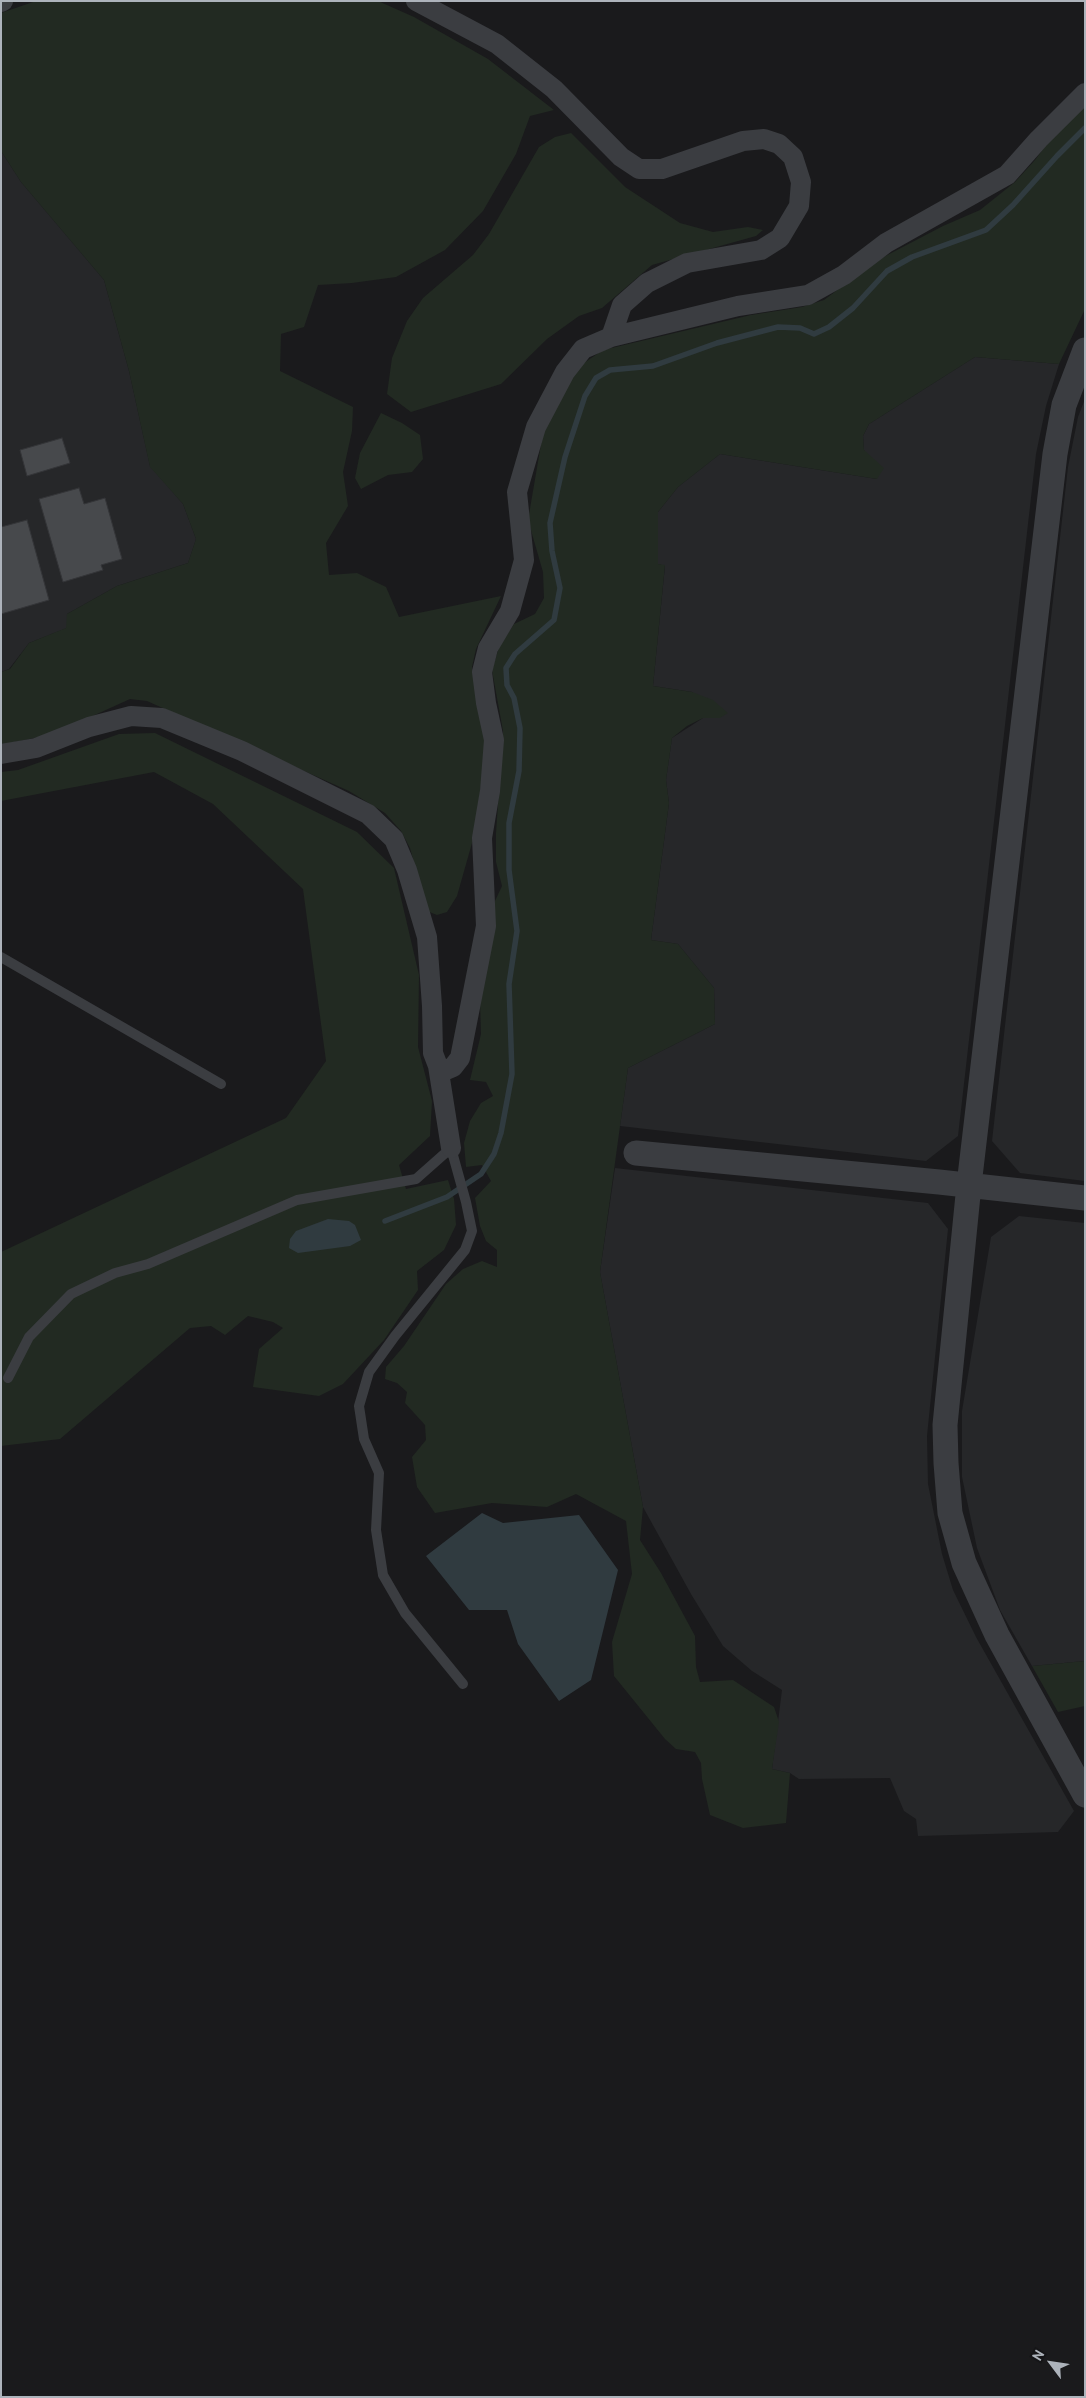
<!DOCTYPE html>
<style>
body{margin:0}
#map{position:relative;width:1086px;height:2398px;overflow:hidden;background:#1a1a1c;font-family:"PT Sans",sans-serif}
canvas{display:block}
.frame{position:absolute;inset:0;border:2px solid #adb3bb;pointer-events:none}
.north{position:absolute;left:1026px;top:2338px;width:50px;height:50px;-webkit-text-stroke:4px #151517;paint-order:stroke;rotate:301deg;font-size:14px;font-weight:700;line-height:20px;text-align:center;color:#adb3bb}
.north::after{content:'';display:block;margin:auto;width:18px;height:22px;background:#adb3bb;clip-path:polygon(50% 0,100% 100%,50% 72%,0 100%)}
</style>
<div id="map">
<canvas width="1086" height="2398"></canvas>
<div class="frame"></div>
<div class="north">N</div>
</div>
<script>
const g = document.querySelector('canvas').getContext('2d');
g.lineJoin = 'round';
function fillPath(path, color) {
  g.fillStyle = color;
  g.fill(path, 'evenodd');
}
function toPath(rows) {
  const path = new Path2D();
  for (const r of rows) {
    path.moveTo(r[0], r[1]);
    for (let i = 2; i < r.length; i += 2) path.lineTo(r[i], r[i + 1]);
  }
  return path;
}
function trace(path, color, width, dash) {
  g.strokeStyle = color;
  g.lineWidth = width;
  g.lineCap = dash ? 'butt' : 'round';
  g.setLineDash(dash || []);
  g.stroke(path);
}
fillPath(toPath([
 [1,151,21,182,104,280,129,371,150,466,183,504,196,539,188,563,117,586,67,614,67,628,29,643,9,669,1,672],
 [975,357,1059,364,1046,406,1036,454,958,1136,926,1161,620,1126,628,1068,715,1024,714,988,678,944,651,940,669,803,666,780,672,738,703,718,720,718,692,692,653,686,665,566,658,564,658,512,678,487,720,454,877,479,864,450,863,436,869,424],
 [1085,399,1085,1181,1020,1173,992,1141,1068,467,1078,417],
 [615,1168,928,1203,948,1229,927,1436,928,1484,942,1554,953,1590,976,1637,1074,1811,1058,1832,918,1836,916,1819,904,1811,890,1778,799,1779,790,1773,772,1769,782,1690,752,1671,723,1646,691,1594,643,1507,600,1272],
 [1019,1216,1085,1223,1085,1661,1032,1666,1000,1610,977,1548,962,1477,962,1411,991,1237]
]), '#262729');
fillPath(toPath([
 [36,1,378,1,414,17,488,59,554,110,530,116,516,154,483,211,445,250,396,277,352,283,318,285,304,327,281,334,280,371,353,407,352,431,343,472,348,506,326,543,329,575,357,573,386,587,399,617,501,596,476,649,472,667,483,711,487,743,474,836,457,896,447,912,437,915,427,911,410,848,401,831,385,813,349,791,147,701,130,699,53,734,1,745,1,672,10,669,29,643,66,628,67,614,117,586,188,563,196,539,183,504,150,467,129,371,104,280,21,182,1,151,1,13],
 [1085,106,1085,309,1059,364,975,357,869,424,863,436,864,450,884,468,877,479,720,454,678,487,658,512,658,564,665,565,653,686,692,692,713,700,728,713,720,718,703,718,687,726,672,738,666,780,669,803,651,940,678,944,714,988,715,1024,628,1068,600,1272,643,1507,640,1540,661,1573,695,1636,696,1667,700,1682,733,1680,774,1707,779,1722,772,1769,790,1773,786,1823,743,1828,710,1815,702,1779,701,1763,695,1752,676,1749,665,1739,614,1676,612,1642,632,1574,626,1521,576,1494,547,1507,492,1503,435,1513,417,1487,412,1457,426,1440,425,1425,405,1403,407,1392,397,1383,385,1379,386,1367,404,1346,446,1284,463,1269,482,1261,497,1267,497,1250,486,1241,480,1226,475,1198,491,1181,482,1165,466,1167,464,1143,470,1121,481,1103,493,1096,486,1082,470,1080,481,1034,480,1001,492,937,495,901,502,886,496,862,496,833,503,731,492,670,499,647,514,624,535,614,544,598,543,572,528,520,544,427,578,367,603,350,751,315,802,307,824,300,876,261,943,226,980,210,1015,182,1035,160,1053,136],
 [571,133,625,187,680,223,713,232,748,227,763,230,756,236,652,265,602,308,579,316,547,339,501,384,411,412,387,394,392,358,407,321,423,298,473,255,489,234,539,147,555,137],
 [381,413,402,423,420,435,423,459,412,472,388,475,361,489,355,478,360,453],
 [155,733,357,832,394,868,419,975,418,1047,432,1101,430,1136,399,1165,406,1189,448,1180,454,1199,456,1225,444,1250,417,1271,418,1290,384,1340,343,1384,319,1396,253,1387,259,1349,283,1328,273,1322,248,1316,225,1335,211,1326,190,1328,60,1439,1,1446,1,1252,286,1118,326,1061,303,889,213,804,154,772,1,801,1,772,18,770,119,734],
 [1085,1661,1085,1706,1058,1712,1032,1666]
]), '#222a22');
fillPath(toPath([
 [328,1219,349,1221,355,1225,361,1240,350,1246,298,1253,289,1248,290,1239,296,1231],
 [482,1513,503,1523,579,1515,618,1570,591,1680,559,1701,518,1644,507,1610,469,1610,426,1556]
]), '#303b40');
trace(toPath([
 [385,1221,447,1197,481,1174,494,1154,501,1133,512,1074,509,984,517,931,509,870,509,823,519,771,520,728,514,698,507,685,506,668,515,654,554,620,560,588,552,551,550,523,565,457,585,396,596,378,610,370,653,366,717,343,778,327,800,328,814,334,829,327,853,308,887,271,912,257,986,230,1013,205,1057,156,1085,128]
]), '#303b40', 5.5);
const building = toPath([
 [62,438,70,463,27,476,20,450,62,438],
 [79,488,84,504,105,498,122,559,101,565,103,570,63,582,39,499,79,488],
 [27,520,49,600,1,614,1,527,27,520]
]);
fillPath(building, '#47494c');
trace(building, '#343538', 1);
trace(toPath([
 [1,957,221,1084],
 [8,1378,29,1337,71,1294,115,1273,148,1264,297,1200,416,1179,451,1148,466,1202,472,1231,465,1250,395,1336,369,1372,359,1406,364,1439,379,1473,376,1530,383,1575,405,1613,463,1684]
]), '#3b3d41', 10);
trace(toPath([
 [416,1,497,44,554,89,621,157,639,169,662,169,743,141,764,139,779,144,793,157,801,182,799,206,780,238,761,250,687,263,647,283,622,305,611,337],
 [1,2,3,1],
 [1,754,36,748,89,727,131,716,162,718,242,751,368,814,394,839,407,870,427,937,432,1006,433,1053,438,1066,451,1148],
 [438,1066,446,1070,453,1067,460,1058,486,926,482,838,490,791,494,740,486,703,482,672,488,648,510,611,524,560,517,492,536,427,565,372,583,349,611,337,738,306,808,295,844,275,886,243,1007,175,1039,139,1085,93]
]), '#3b3d41', 20);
trace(toPath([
 [1085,350,1064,405,1055,454,969,1185,945,1425,946,1463,950,1513,964,1563,997,1635,1085,1795],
 [636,1153,939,1182,1085,1198]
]), '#3b3d41', 25);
</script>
